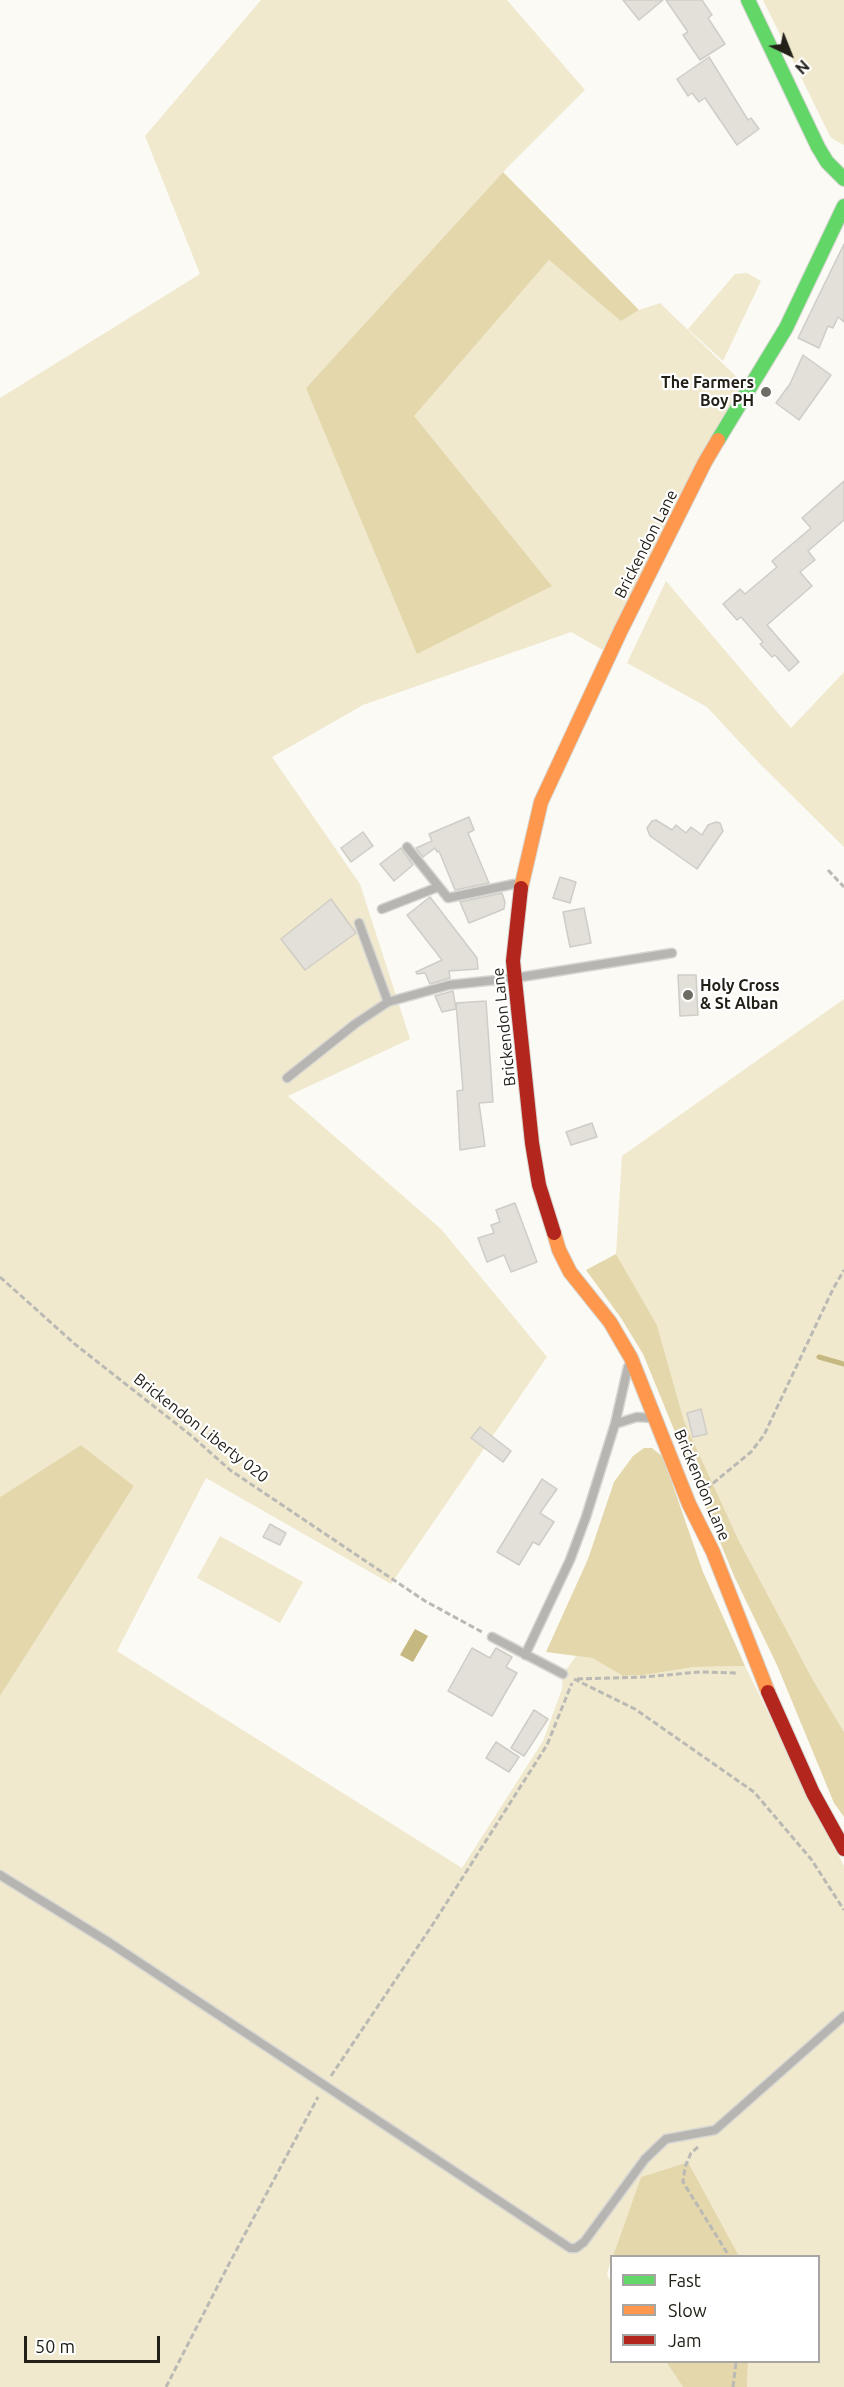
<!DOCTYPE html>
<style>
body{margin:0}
#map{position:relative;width:844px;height:2387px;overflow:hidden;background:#fbfaf5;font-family:Ubuntu,sans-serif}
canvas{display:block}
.legend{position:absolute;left:610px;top:2255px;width:210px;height:108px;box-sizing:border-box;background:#fff;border:2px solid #a7a6a2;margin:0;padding:8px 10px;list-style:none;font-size:18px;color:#222017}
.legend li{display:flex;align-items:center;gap:12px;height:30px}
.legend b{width:30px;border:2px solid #a7a6a2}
.north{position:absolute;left:760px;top:24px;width:60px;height:60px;-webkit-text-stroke:4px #fff;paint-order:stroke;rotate:137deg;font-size:16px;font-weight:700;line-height:24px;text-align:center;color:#222017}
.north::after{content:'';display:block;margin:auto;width:21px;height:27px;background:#222017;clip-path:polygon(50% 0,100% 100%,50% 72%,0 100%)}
.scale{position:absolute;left:24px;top:2336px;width:136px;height:27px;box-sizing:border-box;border:3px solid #222017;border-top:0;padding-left:8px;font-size:18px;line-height:21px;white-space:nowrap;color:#222017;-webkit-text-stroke:4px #fff;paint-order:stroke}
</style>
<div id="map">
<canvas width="844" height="2387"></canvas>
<ul class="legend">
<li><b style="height:8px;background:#63d668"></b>Fast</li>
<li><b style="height:8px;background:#ff974d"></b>Slow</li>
<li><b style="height:8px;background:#b3261e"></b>Jam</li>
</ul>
<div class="north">N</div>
<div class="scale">50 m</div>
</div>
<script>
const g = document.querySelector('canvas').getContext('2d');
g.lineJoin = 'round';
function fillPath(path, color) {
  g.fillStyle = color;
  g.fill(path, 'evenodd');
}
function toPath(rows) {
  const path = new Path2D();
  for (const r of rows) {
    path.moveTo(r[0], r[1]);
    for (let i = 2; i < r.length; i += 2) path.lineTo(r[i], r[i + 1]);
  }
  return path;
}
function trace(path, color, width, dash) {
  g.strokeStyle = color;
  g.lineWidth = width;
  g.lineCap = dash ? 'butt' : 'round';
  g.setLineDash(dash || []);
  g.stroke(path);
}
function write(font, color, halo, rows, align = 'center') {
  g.font = font + ' Ubuntu,sans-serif';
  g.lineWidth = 4.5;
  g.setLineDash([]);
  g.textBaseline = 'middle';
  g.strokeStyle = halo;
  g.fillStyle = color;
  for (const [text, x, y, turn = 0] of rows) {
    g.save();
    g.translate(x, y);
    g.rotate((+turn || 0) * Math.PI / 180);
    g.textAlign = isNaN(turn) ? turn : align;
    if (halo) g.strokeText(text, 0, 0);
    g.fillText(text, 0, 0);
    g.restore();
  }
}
fillPath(toPath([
 [261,0,507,0,585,90,503,172,306,388,552,586,413,416,549,260,621,320,639,310,660,303,743,383,603,650,571,632,363,705,272,757,360,884,410,1039,288,1096,441,1229,547,1357,391,1584,206,1478,117,1651,462,1868,543,1741,562,1689,563,1674,576,1656,592,1658,623,1676,644,1675,694,1667,745,1666,844,1866,844,2387,747,2387,748,2362,818,2362,818,2256,739,2256,688,2162,641,2177,613,2256,612,2256,607,2275,611,2282,612,2362,666,2362,683,2387,0,2387,0,1696,134,1486,81,1445,0,1497,0,398,200,274,145,136],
 [763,0,844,0,844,145,831,138],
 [747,273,761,281,723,361,688,329,735,274],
 [666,581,791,728,844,672,844,847,760,764,707,707,627,663],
 [844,999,844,1732,813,1680,738,1539,684,1421,657,1325,616,1254,622,1156],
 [220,1536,303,1582,280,1623,197,1578]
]), '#f0e9ce');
fillPath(toPath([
 [503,172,639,310,621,321,549,260,414,416,552,586,417,654,306,388],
 [616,1254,657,1325,684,1421,738,1539,813,1680,844,1732,844,1817,834,1803,777,1665,734,1576,643,1354,621,1318,586,1270],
 [81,1445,134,1486,0,1696,0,1497],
 [644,1448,652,1448,663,1457,703,1572,745,1666,694,1667,644,1675,623,1676,592,1658,546,1652,588,1559,614,1482,633,1456],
 [688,2162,739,2256,613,2256,641,2177],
 [666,2362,748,2362,747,2387,683,2387]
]), '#e3d7ab');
fillPath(toPath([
 [415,1629,428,1636,413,1662,400,1655]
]), '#c6b881');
trace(toPath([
 [819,1357,844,1364]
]), '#c6b881', 5);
const building = toPath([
 [623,0,663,0,639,20,623,0],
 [666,0,702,0,712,15,708,18,725,44,700,60,683,35,688,32,666,0],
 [709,57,748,120,751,118,759,129,737,145,705,98,699,102,692,93,688,96,677,79,709,57],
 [844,244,844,322,838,317,833,328,828,326,819,348,798,338,844,244],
 [803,355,831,375,799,420,776,403,790,384,803,355],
 [844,481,844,520,808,551,815,560,800,572,812,586,767,625,799,662,789,671,775,655,772,657,760,644,763,642,741,617,737,620,723,604,740,589,745,594,777,567,772,561,811,528,802,518,844,481],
 [469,817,474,830,468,833,489,883,455,890,439,851,437,852,435,848,423,857,416,848,432,841,429,834,469,817],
 [656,820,672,830,676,825,686,833,691,827,702,835,708,825,716,822,720,823,723,831,697,869,650,836,647,828,652,821,656,820],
 [363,832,373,846,351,862,341,848,363,832],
 [401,848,413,865,394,881,380,864,401,848],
 [560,877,576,882,570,903,553,898,560,877],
 [502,893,505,902,504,909,469,923,460,902,502,893],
 [430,897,477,958,478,969,449,971,450,978,430,984,425,973,417,974,416,972,442,960,407,915,430,897],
 [331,899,356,933,305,970,281,939,331,899],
 [584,908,591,943,570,947,563,912,584,908],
 [678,975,696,975,698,1015,680,1016,678,975],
 [453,991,456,1009,442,1012,435,996,453,991],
 [486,1001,493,1102,479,1103,485,1146,460,1150,457,1091,463,1090,456,1003,486,1001],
 [592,1123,597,1137,571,1145,566,1132,592,1123],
 [515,1203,537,1262,511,1272,504,1255,487,1262,478,1238,494,1233,491,1225,500,1222,496,1210,515,1203],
 [701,1409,707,1434,693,1437,687,1413,701,1409],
 [480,1427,511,1451,503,1462,471,1438,480,1427],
 [542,1479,557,1489,540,1513,554,1522,539,1545,533,1542,519,1565,497,1552,542,1479],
 [270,1524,286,1533,280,1545,263,1537,270,1524],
 [472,1648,490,1658,496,1648,512,1657,506,1667,517,1673,492,1716,448,1691,472,1648],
 [534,1710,548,1719,524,1756,511,1748,534,1710],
 [496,1742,519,1757,509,1772,486,1758,496,1742]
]);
fillPath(building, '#e2e0d9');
trace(building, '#cfcdc6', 1.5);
const lane = toPath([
 [407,847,448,898,514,884,518,886],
 [382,909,438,887],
 [359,923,388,1002],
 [287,1078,355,1024,388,1002,449,985,515,978,672,953],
 [615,1424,637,1417,652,1418],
 [492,1637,563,1674],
 [525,1655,570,1560,586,1517,615,1424,628,1367],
 [0,1875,110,1943,570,2248,576,2248,584,2242,645,2159,666,2139,715,2130,844,2016]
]);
const fast = toPath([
 [748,0,818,147,827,162,844,179],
 [718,440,786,328,844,206]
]);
const slow = toPath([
 [521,888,541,802,621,630,705,462,718,440],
 [554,1233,559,1250,570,1272,610,1322,631,1358,689,1504,713,1552,768,1692]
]);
const jam = toPath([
 [521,888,513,961,532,1143,539,1185,554,1233],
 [768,1692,813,1793,844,1849]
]);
trace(lane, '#d7d6d2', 11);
trace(fast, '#d7d6d2', 16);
trace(slow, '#d7d6d2', 16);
trace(jam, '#d7d6d2', 16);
trace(toPath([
 [828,870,844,887],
 [0,1277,76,1345,193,1437,230,1470,425,1601,482,1632],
 [706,1489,751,1452,764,1435,833,1289,844,1270],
 [574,1679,635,1709,754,1792,811,1859,844,1910],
 [577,1679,644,1677,700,1672,738,1673],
 [331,2076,433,1924,547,1745,572,1683],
 [698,2147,691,2153,685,2167,683,2182,729,2256],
 [166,2387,229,2264,318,2097],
 [733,2387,736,2362]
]), '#bab9b4', 3, [6, 3]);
trace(lane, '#b6b5b1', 8);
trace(fast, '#63d668', 14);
trace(slow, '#ff974d', 14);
trace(jam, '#b3261e', 14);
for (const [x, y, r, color] of [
 [766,392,6,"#6e6c65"],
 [688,995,6,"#6e6c65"]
]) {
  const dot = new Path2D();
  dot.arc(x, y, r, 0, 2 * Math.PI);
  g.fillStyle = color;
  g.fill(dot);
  trace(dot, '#fff', 2);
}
write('bold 16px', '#222017', '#fff', [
 ["The Farmers",754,383],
 ["Boy PH",754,401],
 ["Holy Cross",700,986,"left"],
 ["& St Alban",700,1004,"left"]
], 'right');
write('16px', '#222017', '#fff', [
 ["Brickendon Lane",646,544,-63],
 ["Brickendon Lane",504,1027,-96],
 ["Brickendon Liberty 020",201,1428,38],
 ["Brickendon Lane",702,1485,67]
]);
</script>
